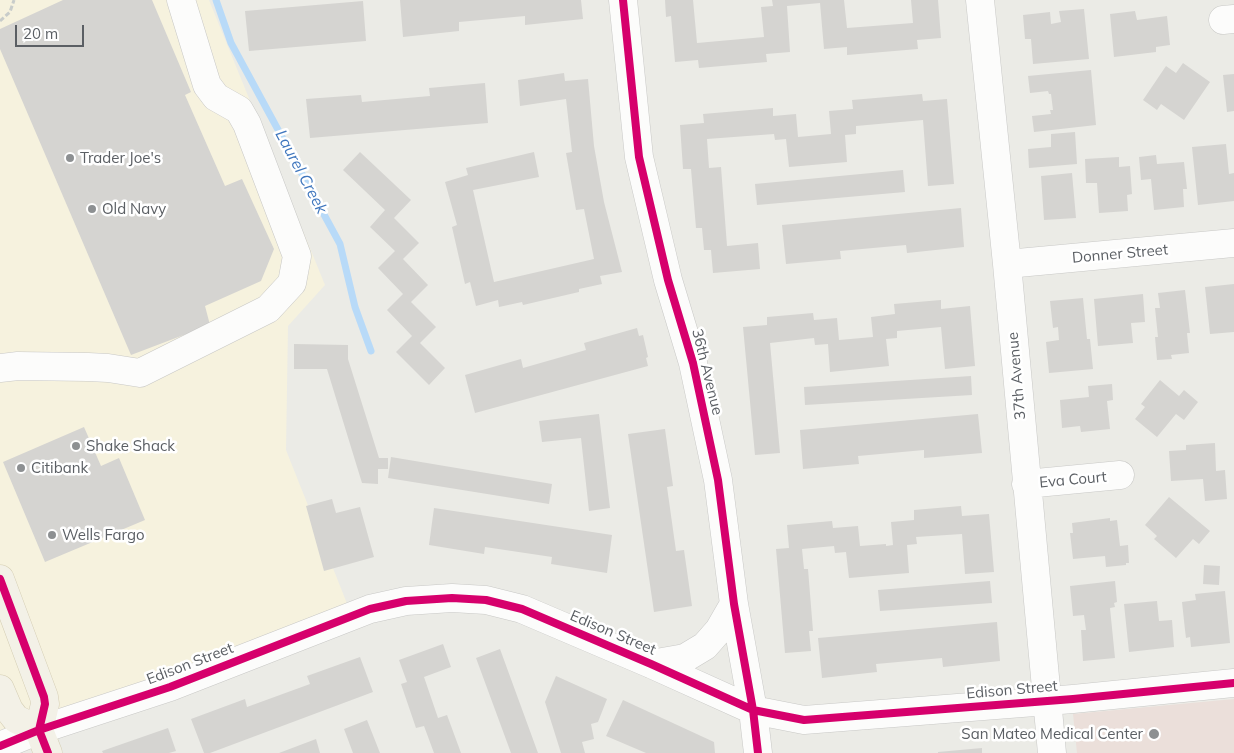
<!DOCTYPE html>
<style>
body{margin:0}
#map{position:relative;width:1234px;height:753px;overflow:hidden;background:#ebebe6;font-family:Mulish,sans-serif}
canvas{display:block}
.scale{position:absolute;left:15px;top:25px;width:69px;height:22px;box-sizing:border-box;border:2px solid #5b5f64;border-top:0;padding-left:6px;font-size:15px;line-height:18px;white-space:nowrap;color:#5b5f64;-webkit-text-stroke:4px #fff;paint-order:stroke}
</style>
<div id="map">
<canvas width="1234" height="753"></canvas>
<div class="scale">20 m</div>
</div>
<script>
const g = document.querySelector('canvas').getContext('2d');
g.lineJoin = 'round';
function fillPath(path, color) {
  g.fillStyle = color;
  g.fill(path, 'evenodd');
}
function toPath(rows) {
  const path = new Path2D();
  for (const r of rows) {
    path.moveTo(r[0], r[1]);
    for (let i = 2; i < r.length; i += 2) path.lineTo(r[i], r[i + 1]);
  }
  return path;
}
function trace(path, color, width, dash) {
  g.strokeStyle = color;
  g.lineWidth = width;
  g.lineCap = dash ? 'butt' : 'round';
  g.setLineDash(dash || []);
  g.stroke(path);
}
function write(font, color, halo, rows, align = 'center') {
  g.font = font + ' Mulish,sans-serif';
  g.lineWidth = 5;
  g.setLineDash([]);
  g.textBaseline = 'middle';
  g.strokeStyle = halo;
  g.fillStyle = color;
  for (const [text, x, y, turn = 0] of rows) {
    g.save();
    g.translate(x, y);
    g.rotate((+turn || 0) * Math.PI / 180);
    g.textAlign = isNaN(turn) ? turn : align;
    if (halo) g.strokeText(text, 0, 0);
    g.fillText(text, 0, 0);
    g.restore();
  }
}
fillPath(toPath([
 [0,0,209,0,325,285,288,326,286,450,348,606,0,747]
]), '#f6f2de');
fillPath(toPath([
 [1234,699,1234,753,1077,753,1073,714]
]), '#ebdfda');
trace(toPath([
 [216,0,231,43,340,244,355,307,371,351]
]), '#b8daf8', 7);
fillPath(toPath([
 [63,0,152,0,191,92,185,95,225,186,242,179,274,249,261,281,205,306,210,325,131,355,0,49,0,29],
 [400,0,581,0,583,19,525,25,525,16,459,22,459,31,403,37],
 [665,0,693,0,697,43,764,37,761,7,773,6,772,0,844,0,847,28,913,23,911,0,938,0,941,38,917,40,918,49,847,55,847,47,824,49,820,3,787,6,790,52,766,54,767,62,699,68,698,60,675,62,671,16,666,17],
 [363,1,366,41,249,51,245,11],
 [1084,9,1089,59,1033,64,1031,39,1025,39,1023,15,1050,12,1051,24,1061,22,1059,11],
 [1135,11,1137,20,1167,16,1170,45,1156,47,1156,52,1114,57,1110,14],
 [1183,63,1210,82,1184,120,1161,104,1157,110,1143,100,1166,66,1176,73],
 [1091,70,1096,125,1034,132,1032,116,1051,114,1050,110,1053,110,1051,94,1049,94,1048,91,1030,93,1028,76],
 [564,73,565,81,588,79,594,146,604,202,622,272,600,276,602,284,579,289,579,292,523,305,522,302,499,307,498,300,476,306,470,282,465,284,452,227,457,225,445,182,468,175,466,168,534,152,539,177,473,190,494,282,594,259,584,209,576,210,566,153,572,152,566,99,520,106,518,80],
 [1234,74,1234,111,1227,112,1223,75],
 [485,83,488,123,310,138,306,99,361,95,362,102,430,96,429,88],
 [922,94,923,101,947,99,954,184,928,186,923,120,856,126,856,134,845,135,847,162,789,167,786,139,775,140,774,134,707,139,709,168,721,167,727,246,758,243,760,269,713,273,711,250,704,250,702,228,696,228,691,169,683,169,680,125,704,123,703,114,773,108,773,116,796,114,798,137,831,134,829,111,853,109,852,100],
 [1075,132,1077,164,1029,168,1028,149,1051,147,1051,134],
 [1226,144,1229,174,1234,173,1234,201,1198,205,1192,147],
 [360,152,411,200,394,218,419,243,403,259,428,285,411,302,436,327,420,343,445,368,429,385,396,352,412,336,387,310,403,294,378,268,395,251,370,227,385,210,343,170],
 [1156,155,1157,164,1184,162,1187,189,1183,189,1184,207,1154,210,1151,179,1141,180,1139,157],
 [1119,157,1119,167,1130,166,1132,194,1127,195,1128,211,1099,213,1097,183,1086,183,1085,159],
 [903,170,905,192,757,205,755,184],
 [1072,173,1076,218,1044,220,1041,176],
 [961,208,964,247,907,253,906,245,840,251,841,259,786,264,782,225],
 [1234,284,1234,332,1210,334,1205,287],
 [1185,290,1190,333,1187,333,1189,353,1171,355,1172,359,1157,360,1155,337,1158,337,1155,308,1160,308,1158,293],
 [1143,294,1145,322,1131,323,1133,343,1098,346,1094,299],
 [1083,298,1087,339,1090,339,1093,369,1049,373,1046,342,1059,340,1058,327,1053,328,1050,301],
 [941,300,941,309,970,306,975,366,945,369,941,327,897,331,897,338,886,339,889,366,830,372,828,344,815,345,814,338,770,343,780,453,755,455,743,327,767,325,767,317,813,313,814,320,837,318,839,340,873,337,871,317,895,314,894,304],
 [637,328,639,336,643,335,648,357,646,358,648,366,475,413,465,375,521,359,523,368,586,350,584,343],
 [294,344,348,345,348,359,379,458,388,458,388,469,378,469,378,484,362,483,327,369,294,369],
 [971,376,972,395,805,405,804,387],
 [1160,380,1179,396,1184,390,1198,402,1184,420,1176,414,1157,437,1135,419,1145,407,1141,404],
 [1112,384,1113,400,1107,401,1110,429,1081,432,1080,426,1062,428,1060,400,1089,397,1088,386],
 [599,414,610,508,589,511,581,438,542,442,539,421],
 [978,414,982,453,924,458,924,450,858,456,859,464,803,469,800,430],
 [84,427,101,466,119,458,145,520,45,562,3,462],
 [665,429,673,486,667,487,676,551,684,550,692,606,654,612,628,434],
 [1215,443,1216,471,1225,470,1227,499,1205,501,1203,479,1171,481,1169,451,1186,450,1186,445],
 [391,457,552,484,549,504,388,478],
 [1169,497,1210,531,1199,544,1193,539,1176,558,1154,539,1157,536,1145,525],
 [332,499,336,513,360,507,374,557,324,571,306,506],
 [961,506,962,516,989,514,994,572,965,574,962,534,916,537,917,544,907,545,909,573,849,578,846,552,835,553,834,546,802,549,804,569,808,569,813,631,809,631,811,651,785,653,776,549,789,548,787,525,832,521,833,528,858,526,860,546,886,544,886,546,893,545,891,522,914,520,914,510],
 [434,508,612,535,607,573,551,564,552,557,485,547,484,554,429,545],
 [1110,518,1110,521,1117,520,1120,546,1128,545,1129,563,1126,563,1126,565,1106,567,1105,556,1073,559,1070,533,1073,533,1072,523],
 [1204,565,1220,566,1219,585,1203,584],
 [990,581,992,603,880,611,878,590],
 [1115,581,1117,602,1114,603,1115,607,1110,608,1115,658,1083,661,1081,630,1086,630,1084,615,1073,616,1070,586],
 [1225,591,1230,643,1191,647,1190,637,1186,638,1185,630,1182,602,1196,600,1195,594],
 [1157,601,1159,621,1172,620,1174,647,1129,652,1124,604],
 [997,622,1000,661,943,667,942,658,876,664,877,672,822,678,818,638],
 [443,644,451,667,424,677,438,718,447,715,461,753,434,753,424,726,416,728,401,684,407,682,399,660],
 [500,649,538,753,511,753,476,658],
 [360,657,373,692,210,753,204,753,191,719,245,699,247,707,310,684,307,676],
 [556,676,607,699,598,722,591,724,594,739,582,742,585,753,561,753,545,702],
 [623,700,714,742,715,753,646,753,606,736],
 [367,720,380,753,353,753,344,729],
 [168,728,176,751,169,753,103,753,102,751],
 [316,739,320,753,279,753],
 [982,748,982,753,938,753,938,752]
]), '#d5d4d1');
const minor = toPath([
 [623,0,639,157,668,280,693,363,718,480,734,604,753,710,758,753],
 [980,0,1007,264,1052,753],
 [1223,20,1234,19],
 [1007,264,1234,243],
 [0,368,18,366,88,367,108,368,140,373,268,309,292,283,297,256,247,124,239,110,216,97,207,85,181,0],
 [1026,484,1120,475],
 [651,664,685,658,705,646,719,630,734,604],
 [0,746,39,730,170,687,370,609,406,601,452,598,486,600,522,609,651,664,753,710,804,720,1073,699,1234,683]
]);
const major = toPath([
 [0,579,44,697,45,704,39,730,48,753],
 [0,689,9,710,16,719,39,730]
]);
trace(minor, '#c8c8c6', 29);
trace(major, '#d4cdb3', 29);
trace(toPath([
 [0,21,10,12,14,0]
]), '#c8ccca', 3, [5, 2.5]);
trace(minor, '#fcfcfb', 28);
trace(major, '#f3f1e7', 28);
trace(toPath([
 [623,0,639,157,668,280,693,363,718,480,734,604,753,710,758,753],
 [0,579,44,697,45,704,39,730,48,753],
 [0,746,39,730,170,687,370,609,406,601,452,598,486,600,522,609,651,664,753,710,804,720,1073,699,1234,683]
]), '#d6006c', 8);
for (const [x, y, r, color] of [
 [70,158,5,"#8d9092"],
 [92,209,5,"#8d9092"],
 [76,446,5,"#8d9092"],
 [21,468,5,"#8d9092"],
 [52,535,5,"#8d9092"],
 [1154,734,6,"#8d9092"]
]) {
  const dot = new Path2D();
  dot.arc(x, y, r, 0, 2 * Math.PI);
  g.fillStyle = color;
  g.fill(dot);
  trace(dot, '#fff', 2);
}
write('15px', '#5b5f64', '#fff', [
 ["Trader Joe's",80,158],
 ["Old Navy",102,209],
 ["Shake Shack",86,446],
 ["Citibank",31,468],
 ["Wells Fargo",62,535],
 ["San Mateo Medical Center",1143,734,"right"]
], 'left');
write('15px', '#5b5f64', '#fff', [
 ["Donner Street",1120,254,-5],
 ["36th Avenue",707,372,76],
 ["37th Avenue",1017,376,-95],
 ["Eva Court",1073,480,-5],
 ["Edison Street",613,633,23],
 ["Edison Street",190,664,-21],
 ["Edison Street",1012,690,-5]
]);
write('italic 16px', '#3f76bd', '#fff', [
 ["Laurel Creek",301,172,62]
]);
</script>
